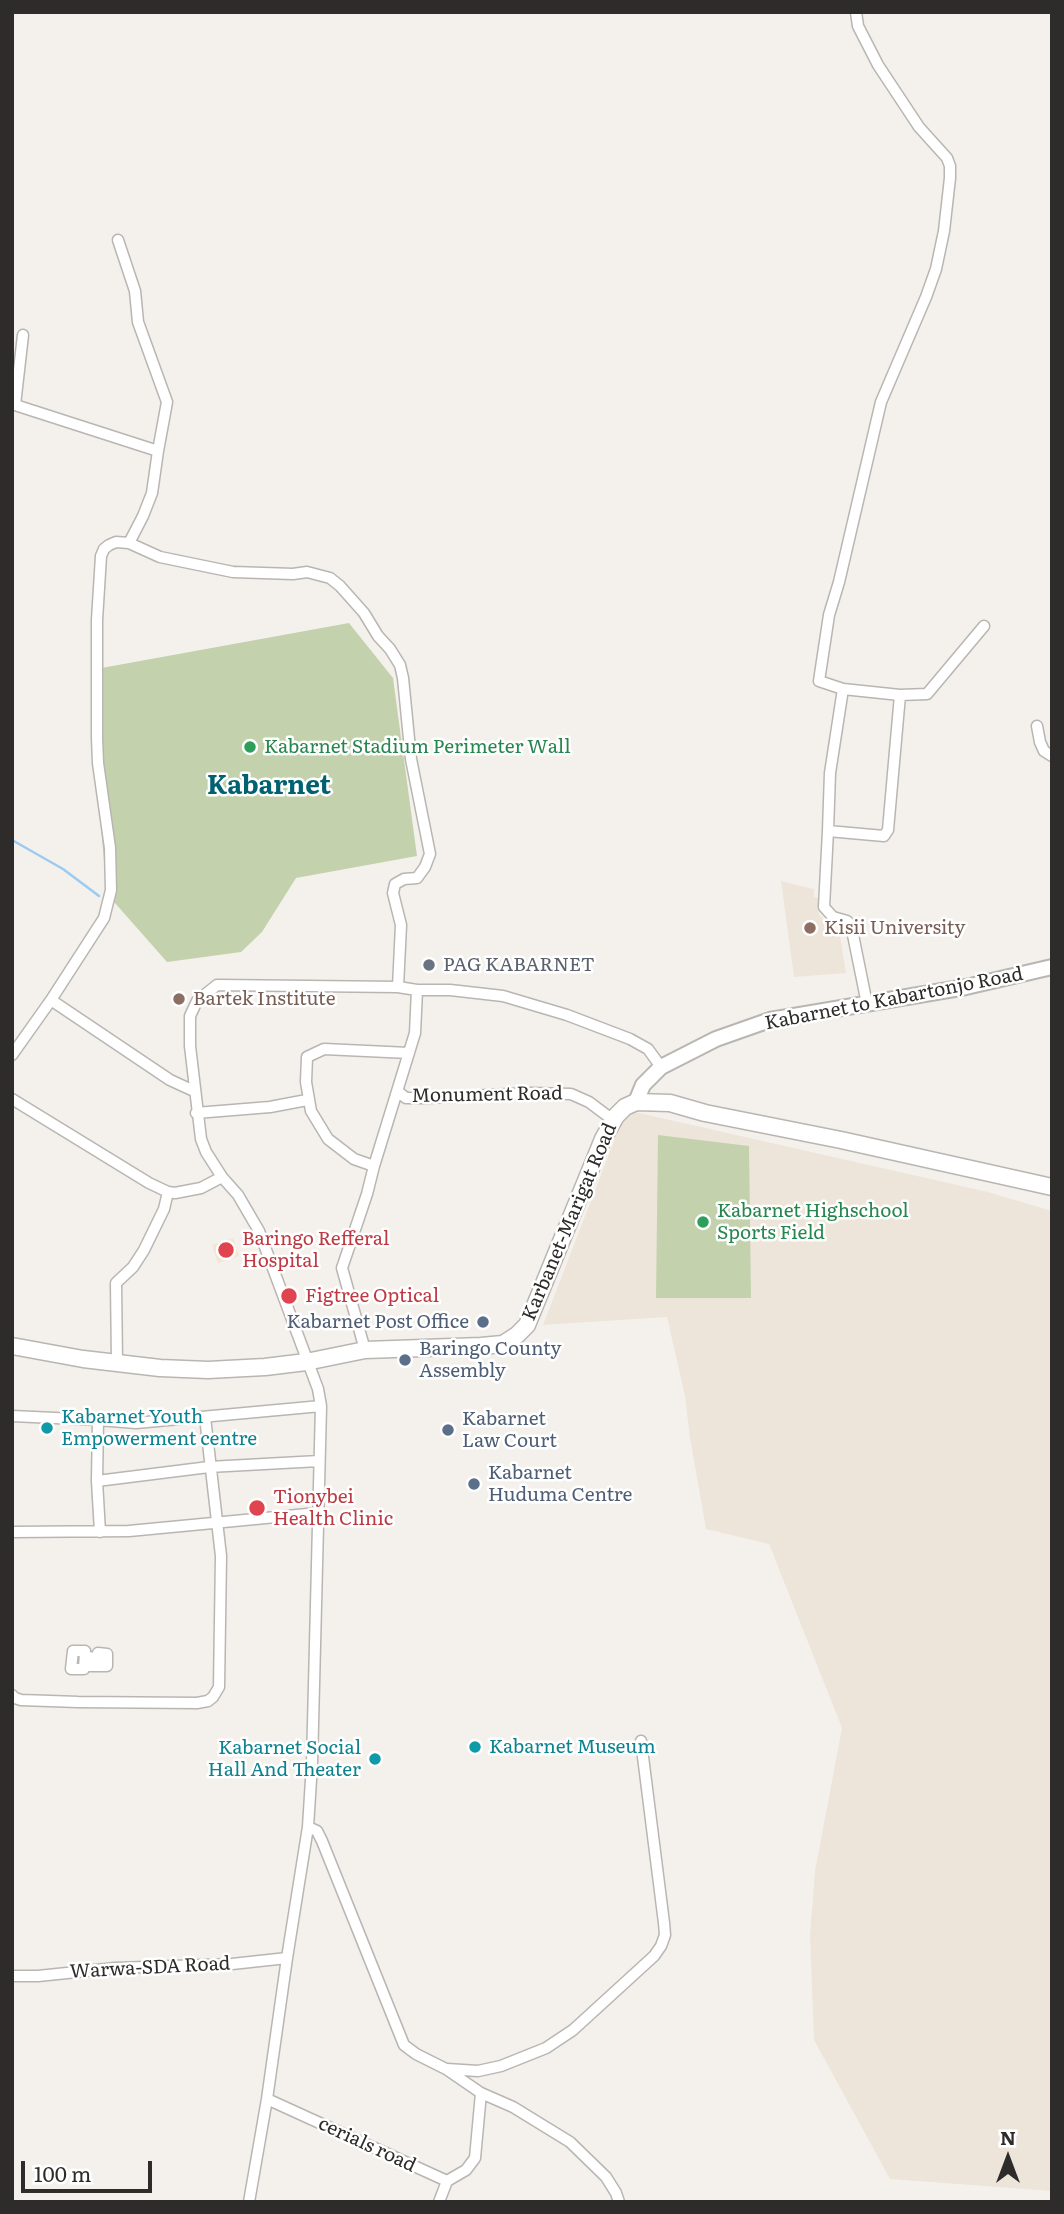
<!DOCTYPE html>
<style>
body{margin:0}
#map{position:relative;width:1064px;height:2214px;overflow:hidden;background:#f4f1ed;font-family:Literata,serif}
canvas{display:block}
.frame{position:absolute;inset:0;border:14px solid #2d2c2a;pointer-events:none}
.north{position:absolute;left:973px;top:2123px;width:70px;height:70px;-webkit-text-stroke:5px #fff;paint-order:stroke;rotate:0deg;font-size:19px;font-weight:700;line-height:28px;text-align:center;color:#2d2c2a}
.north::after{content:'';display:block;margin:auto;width:24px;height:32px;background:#2d2c2a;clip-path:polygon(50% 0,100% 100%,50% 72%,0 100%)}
.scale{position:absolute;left:21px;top:2161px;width:131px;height:32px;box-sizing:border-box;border:4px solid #2d2c2a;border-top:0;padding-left:9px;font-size:21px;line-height:24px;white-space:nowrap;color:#2d2c2a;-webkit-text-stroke:5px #fff;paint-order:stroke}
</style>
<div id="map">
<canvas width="1064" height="2214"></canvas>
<div class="frame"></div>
<div class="north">N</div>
<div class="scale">100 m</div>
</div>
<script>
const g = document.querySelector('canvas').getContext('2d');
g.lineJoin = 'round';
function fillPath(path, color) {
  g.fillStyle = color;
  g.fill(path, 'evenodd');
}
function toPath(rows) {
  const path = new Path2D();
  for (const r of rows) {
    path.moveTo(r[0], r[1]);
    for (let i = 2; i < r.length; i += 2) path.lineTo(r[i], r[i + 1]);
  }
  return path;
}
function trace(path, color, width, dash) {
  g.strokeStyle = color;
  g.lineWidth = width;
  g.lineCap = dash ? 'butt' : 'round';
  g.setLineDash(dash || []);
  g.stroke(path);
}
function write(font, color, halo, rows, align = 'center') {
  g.font = font + ' Literata,serif';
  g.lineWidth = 5;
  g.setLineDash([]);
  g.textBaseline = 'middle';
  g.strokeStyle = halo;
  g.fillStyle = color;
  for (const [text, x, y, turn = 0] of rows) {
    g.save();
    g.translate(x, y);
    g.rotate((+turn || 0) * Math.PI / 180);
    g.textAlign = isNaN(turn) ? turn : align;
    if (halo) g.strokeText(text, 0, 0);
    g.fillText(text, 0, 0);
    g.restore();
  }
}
fillPath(toPath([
 [781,881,814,889,814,897,819,898,819,915,840,936,846,973,794,977],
 [626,1110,988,1192,1052,1211,1052,2191,890,2179,814,2040,810,1935,815,1871,842,1728,769,1544,706,1529,690,1438,685,1396,667,1317,543,1325]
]), '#ede5da');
fillPath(toPath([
 [233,1238,239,1256,218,1263,212,1245]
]), '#f3e6d2');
fillPath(toPath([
 [349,623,393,678,417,856,296,878,262,932,241,952,167,962,107,894,100,816,96,669],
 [658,1135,749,1146,751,1298,656,1298]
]), '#c3d2ad');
trace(toPath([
 [12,840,63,869,99,896]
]), '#9dcbf0', 2.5);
const street = toPath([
 [12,404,158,451,167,402,138,322,135,291,118,240],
 [15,405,23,335],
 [129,543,143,516,152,493,158,451],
 [843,689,900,695,888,830,884,836,828,831,830,773,843,689,819,681,829,615,839,582,881,402,926,297,936,269,944,231,950,178,950,166,947,158,919,127,878,65,858,26,856,12],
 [900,695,927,694,984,626],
 [1037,726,1040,742,1044,751,1052,756],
 [828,831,824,907,833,917,847,921,851,925,867,1004],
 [12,1055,51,1000],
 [194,1091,170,1080,51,1000,104,918,111,890,110,848,98,763,97,738,97,620,101,556,104,549,109,545,116,542,129,543,160,557,233,572,293,574,307,572,330,578,340,586,364,613,378,636,390,649,400,665,403,678,411,759,430,854,425,867,417,878,404,879,395,884,393,893,401,925,398,987],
 [397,1091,406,1098,426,1098,532,1093,571,1094,589,1102,613,1120],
 [12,1099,149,1183,168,1192,175,1193,201,1188,222,1177],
 [196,1113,270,1107,307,1100],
 [374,1166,354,1159,328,1139,311,1111,306,1082,307,1057,324,1049,409,1053],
 [365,1350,342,1268,367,1194,374,1166,415,1033,417,990],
 [117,1363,116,1283,133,1267,144,1250,164,1209,168,1192],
 [12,1416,98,1420],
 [97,1481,209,1467,319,1461],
 [12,1532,129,1531,318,1513],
 [100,1532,97,1481,98,1420,136,1423,321,1406],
 [73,1651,85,1651,84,1669,71,1669,73,1651],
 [98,1653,107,1654,107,1666,86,1666,87,1657,98,1658,98,1653],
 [12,1695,15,1698,21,1700,78,1702,197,1703,208,1701,213,1697,219,1687,221,1556,205,1417],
 [308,1827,317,1831,322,1841,404,2045,416,2054,446,2069,481,2093,513,2107,570,2142,606,2177,616,2193,619,2202],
 [12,1976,38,1976,115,1968,232,1964,287,1958],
 [447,2069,478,2071,501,2066,546,2048,573,2030,654,1956,661,1946,665,1935,664,1923,641,1741],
 [267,2099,447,2181,439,2202],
 [447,2181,466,2170,475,2158,481,2093],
 [249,2202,267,2099,287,1958,308,1827,312,1764,321,1406,318,1389,259,1231,238,1195,222,1177,206,1152,201,1139,190,1046,190,1016,197,1001,217,985,398,987,417,990,450,990,503,996,567,1015,630,1039,648,1049,661,1067]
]);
const secondary = toPath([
 [636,1102,643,1085,661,1067,716,1039,770,1020,966,987,1052,967]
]);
const primary = toPath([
 [12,1346,83,1359,160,1368,208,1370,265,1367,306,1362,365,1350,481,1346,503,1344,517,1335,527,1325,603,1139,616,1116,625,1107,636,1102,670,1103,705,1113,841,1140,1052,1187]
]);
trace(street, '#b9b6b2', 13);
trace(secondary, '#b9b6b2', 18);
trace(primary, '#b9b6b2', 19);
trace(street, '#fff', 10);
trace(secondary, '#fff', 14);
trace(primary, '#fff', 16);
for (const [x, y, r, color] of [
 [250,747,7,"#2e9e5b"],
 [810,928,7,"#8d6e63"],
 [429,965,7,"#6b7280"],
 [179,999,7,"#8d6e63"],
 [703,1222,7,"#2e9e5b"],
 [226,1250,9,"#e0444e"],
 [289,1296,9,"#e0444e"],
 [483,1322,7,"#5c6f8a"],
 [405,1360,7,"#5c6f8a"],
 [47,1428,7,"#0f9aa8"],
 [448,1430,7,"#5c6f8a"],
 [474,1484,7,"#5c6f8a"],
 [257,1508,9,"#e0444e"],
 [475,1747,7,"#0f9aa8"],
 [375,1759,7,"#0f9aa8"]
]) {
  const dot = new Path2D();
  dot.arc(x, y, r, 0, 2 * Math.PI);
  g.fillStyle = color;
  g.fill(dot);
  trace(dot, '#fff', 2.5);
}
write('19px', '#27864d', '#fff', [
 ["Kabarnet Stadium Perimeter Wall",264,747],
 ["Kabarnet Highschool",717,1211],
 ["Sports Field",717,1233]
], 'left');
write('19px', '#785e54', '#fff', [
 ["Kisii University",824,928],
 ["Bartek Institute",193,999]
], 'left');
write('19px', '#5b616d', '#fff', [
 ["PAG KABARNET",443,965]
], 'left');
write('19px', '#2d2c2a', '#fff', [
 ["Kabarnet to Kabartonjo Road",894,999,-11],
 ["Monument Road",487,1095,-1],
 ["Karbanet-Marigat Road",570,1222,-67],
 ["Warwa-SDA Road",150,1968,-3],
 ["cerials road",367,2145,25]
]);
write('19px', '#be3a42', '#fff', [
 ["Baringo Refferal",242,1239],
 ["Hospital",242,1261],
 ["Figtree Optical",305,1296],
 ["Tionybei",273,1497],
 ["Health Clinic",273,1519]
], 'left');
write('19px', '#4e5e75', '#fff', [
 ["Kabarnet Post Office",469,1322,"right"],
 ["Baringo County",419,1349],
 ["Assembly",419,1371],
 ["Kabarnet",462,1419],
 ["Law Court",462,1441],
 ["Kabarnet",488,1473],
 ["Huduma Centre",488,1495]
], 'left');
write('19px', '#0d838f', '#fff', [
 ["Kabarnet Youth",61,1417],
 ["Empowerment centre",61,1439],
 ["Kabarnet Museum",489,1747],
 ["Kabarnet Social",361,1748,"right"],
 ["Hall And Theater",361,1770,"right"]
], 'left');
write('bold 26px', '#006271', '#fff', [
 ["Kabarnet",269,786]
]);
</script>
